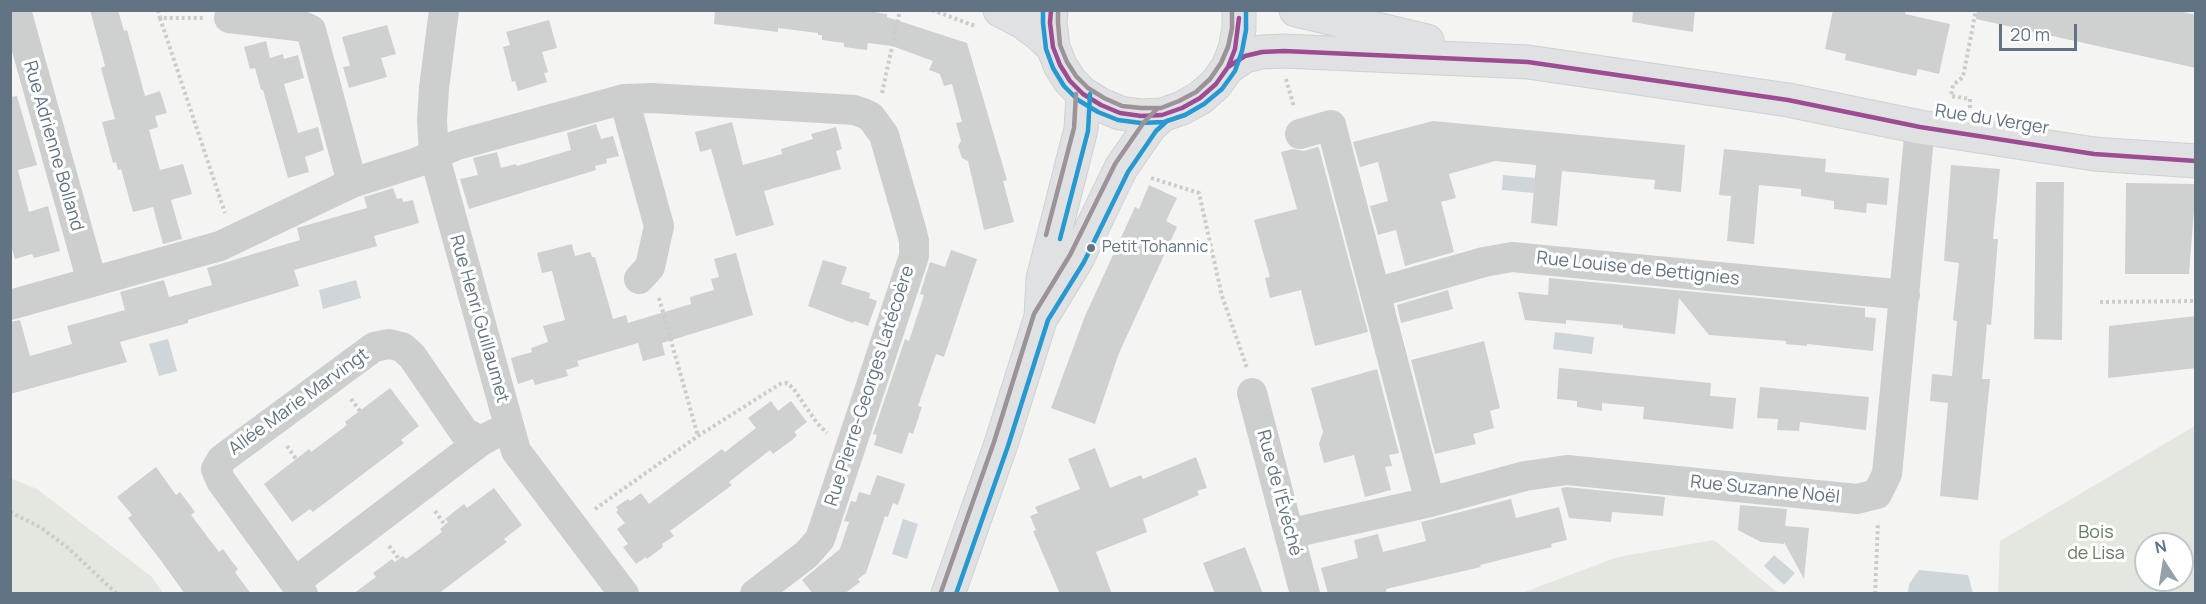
<!DOCTYPE html>
<meta charset="utf-8">
<style>
body{margin:0}
#map{position:relative;width:2206px;height:604px;overflow:hidden;background:#f4f4f2;font-family:Manrope,sans-serif}
canvas{display:block}
.frame{position:absolute;inset:0;border:12px solid #627484;pointer-events:none}
.north{position:absolute;left:2134px;top:532px;width:60px;height:60px;box-sizing:border-box;background:#fff;border:2px solid #c0c7ce;border-radius:50%;rotate:348deg;font-size:16px;font-weight:700;line-height:24px;text-align:center;color:#627484}
.north::after{content:'';display:block;margin:auto;width:21px;height:27px;background:#95a1aa;clip-path:polygon(50% 0,100% 100%,50% 72%,0 100%)}
.scale{position:absolute;left:1999px;top:24px;width:78px;height:27px;box-sizing:border-box;border:3px solid #627484;border-top:0;padding-left:8px;font-size:18px;line-height:21px;white-space:nowrap;color:#627484;-webkit-text-stroke:4px #fff;paint-order:stroke}
</style>
<div id="map">
<canvas width="2206" height="604"></canvas>
<div class="frame"></div>
<div class="north">N</div>
<div class="scale">20 m</div>
</div>
<script>
const g = document.querySelector('canvas').getContext('2d');
g.lineJoin = 'round';
function fillPath(path, color) {
  g.fillStyle = color;
  g.fill(path, 'evenodd');
}
function toPath(rows) {
  const path = new Path2D();
  for (const r of rows) {
    path.moveTo(r[0], r[1]);
    for (let i = 2; i < r.length; i += 2) path.lineTo(r[i], r[i + 1]);
  }
  return path;
}
function trace(path, color, width, dash) {
  g.strokeStyle = color;
  g.lineWidth = width;
  g.lineCap = dash ? 'butt' : 'round';
  g.setLineDash(dash || []);
  g.stroke(path);
}
function write(font, color, halo, rows, align = 'center') {
  g.font = font + ' Manrope,sans-serif';
  g.lineWidth = 6;
  g.setLineDash([]);
  g.textBaseline = 'middle';
  g.strokeStyle = halo;
  g.fillStyle = color;
  for (const [text, x, y, turn = 0] of rows) {
    g.save();
    g.translate(x, y);
    g.rotate((+turn || 0) * Math.PI / 180);
    g.textAlign = isNaN(turn) ? turn : align;
    if (halo) g.strokeText(text, 0, 0);
    g.fillText(text, 0, 0);
    g.restore();
  }
}
fillPath(toPath([
 [2195,426,2195,593,1998,593,2000,541],
 [2146,544,2182,544,2182,580,2146,580],
 [10,478,37,489,152,577,163,593,11,593],
 [1714,540,1778,593,1522,593,1618,557]
]), '#e4e7e0');
fillPath(toPath([
 [1503,175,1535,178,1534,193,1502,190],
 [356,280,361,298,323,309,319,290],
 [1555,332,1594,337,1592,354,1553,349],
 [168,339,177,371,159,376,149,344],
 [903,519,918,524,907,559,892,554],
 [1774,555,1795,573,1784,585,1764,566],
 [1919,570,1968,575,1973,593,1908,593,1909,584]
]), '#ced6d9');
fillPath(toPath([
 [90,10,118,10,124,31,127,30,145,96,160,91,167,113,155,116,158,127,149,130,160,170,183,164,192,194,171,200,182,239,163,244,153,207,133,212,121,169,118,170,116,162,113,163,102,122,115,119,101,68,105,66],
 [715,10,862,10,887,14,887,17,967,43,1007,180,1003,181,1014,222,984,230,968,161,962,158,958,146,961,141,956,123,962,122,952,84,944,86,940,74,929,70,933,61,892,46,868,43,867,50,844,47,844,43,822,40,822,35,818,35,818,33,778,28,778,32,714,24],
 [1633,10,1695,10,1693,32,1632,22],
 [1833,10,1906,10,1905,14,1950,24,1939,74,1918,69,1916,76,1902,73,1845,60,1846,54,1825,49],
 [1977,10,2175,10,2196,15,2196,68,1976,19],
 [549,20,557,48,542,52,548,72,544,73,547,82,518,91,515,81,512,82,503,47,510,45,506,32],
 [387,25,396,54,381,58,387,77,349,88,343,67,350,66,342,37],
 [266,41,270,58,283,54,284,59,298,55,304,78,284,84,298,133,318,127,324,150,305,157,309,172,288,178,263,90,261,90,255,68,250,69,244,47],
 [17,96,37,165,18,170,29,212,48,206,60,251,34,258,32,254,15,259,10,242,10,97],
 [1433,121,1685,145,1681,192,1654,189,1655,180,1562,171,1557,226,1531,223,1536,165,1495,161,1449,174,1456,198,1441,202,1454,252,1405,266,1396,230,1378,235,1370,206,1388,201,1378,162,1360,167,1353,142],
 [732,122,743,165,782,154,781,149,813,139,811,134,836,127,842,149,836,151,841,169,764,191,774,225,736,236,711,149,700,152,695,132],
 [596,124,601,139,613,136,619,156,606,159,607,163,595,166,596,170,469,209,460,179,478,175,473,158,497,152,501,168,516,164,517,166,571,150,567,133],
 [1317,147,1319,148,1368,332,1315,346,1301,290,1270,298,1265,278,1270,277,1254,220,1297,209,1281,152,1293,149,1304,151],
 [1724,149,1826,159,1825,172,1889,178,1887,205,1867,203,1866,213,1834,209,1834,201,1801,196,1801,189,1759,185,1754,244,1727,241,1731,196,1719,195],
 [1951,165,2000,169,1993,239,1998,239,1991,325,1987,324,1982,379,1990,379,1978,500,1940,496,1948,403,1930,401,1932,374,1952,376,1957,321,1953,320,1959,263,1944,261],
 [2036,182,2064,182,2062,340,2034,339],
 [2126,183,2196,184,2189,274,2125,274],
 [1149,185,1177,198,1166,221,1177,227,1119,353,1095,424,1051,408,1085,316,1135,207,1139,209],
 [393,188,397,199,402,198,403,202,413,200,419,223,374,236,377,246,294,270,299,286,188,320,188,323,120,342,127,362,10,394,10,322,20,320,30,356,72,344,67,326,125,310,120,292,164,280,169,297,212,285,207,268,300,240,297,228,367,208,364,197],
 [572,244,575,256,590,252,592,257,595,257,613,319,626,315,628,323,691,304,690,297,714,290,711,279,719,277,714,259,736,253,753,315,662,343,665,355,643,361,638,343,577,361,579,366,566,370,568,376,535,385,533,379,518,384,511,358,532,352,531,348,548,342,543,326,565,320,552,271,542,273,537,253],
 [951,250,977,259,944,357,936,354,918,406,922,407,913,434,909,432,902,454,874,445,877,435,873,434,905,339,909,341,924,295,920,294,930,262,945,267],
 [823,260,847,267,841,284,870,293,869,298,877,301,868,326,854,321,853,323,808,306],
 [1549,278,1865,308,1865,317,1876,318,1873,351,1807,344,1807,346,1786,344,1786,341,1709,335,1679,298,1675,334,1623,328,1623,325,1566,320,1566,324,1525,320,1518,292,1548,295],
 [1448,290,1453,309,1401,323,1397,305],
 [2196,316,2196,368,2108,378,2109,326],
 [1484,341,1500,408,1490,411,1494,428,1473,434,1476,444,1435,454,1411,360],
 [1559,368,1711,383,1710,396,1736,398,1733,429,1643,419,1644,407,1602,403,1602,411,1577,407,1577,401,1557,399],
 [1377,369,1399,453,1389,455,1392,466,1385,467,1391,490,1365,497,1354,455,1324,463,1319,444,1323,432,1311,388],
 [1760,387,1869,397,1866,430,1800,422,1799,431,1777,430,1778,419,1757,418],
 [390,388,419,426,401,440,404,443,313,512,310,509,292,522,264,484,309,449,311,452,347,425,345,422],
 [771,401,778,411,791,401,807,422,794,432,797,435,792,440,773,454,770,450,729,482,732,485,670,531,674,536,662,544,663,547,647,559,646,557,636,564,623,547,628,544,617,529,625,523,616,512,618,510,616,507,628,499,630,501,641,493,649,504,722,449,725,452,756,428,748,418],
 [1095,448,1110,488,1141,475,1143,479,1196,457,1207,488,1197,491,1199,495,1143,519,1147,532,1096,552,1112,594,1060,594,1033,531,1036,530,1030,516,1038,513,1035,507,1080,489,1068,459],
 [156,467,176,495,180,492,195,512,191,515,219,552,223,549,230,559,238,569,235,572,251,594,185,594,162,562,128,518,132,515,117,497],
 [877,475,905,484,898,505,893,503,888,517,885,516,866,573,858,579,860,582,844,594,813,594,802,580,840,549,849,522,844,521,851,501,856,502,859,492,870,495],
 [1567,487,1665,497,1663,516,1612,512,1611,522,1569,518,1561,488],
 [494,488,522,525,504,539,507,542,438,594,353,594,376,577,373,573,392,559,395,562,403,556,406,559,442,532,440,529,448,522,445,519,464,504,467,508],
 [1511,499,1516,518,1559,507,1567,540,1551,544,1552,547,1480,565,1481,567,1386,589,1387,594,1328,594,1321,568,1358,558,1354,540,1378,534,1383,552,1426,541,1421,522],
 [1740,505,1787,509,1785,526,1809,528,1804,579,1784,542,1784,544,1761,542,1738,530],
 [1245,547,1263,594,1215,594,1203,563]
]), '#cfd0d0');
const secondary = toPath([
 [1000,10,1023,22,1039,34,1053,47],
 [1051,10,1050,23,1053,47,1060,65,1070,81,1083,94,1101,105,1120,113,1141,116,1162,115,1182,108,1200,98,1216,84,1228,67,1235,49,1239,29,1239,10],
 [1296,10,1427,41],
 [1228,67,1245,56,1262,52,1284,51,1528,62,1788,100,1920,127,2094,154,2196,161],
 [1044,313,1077,259,1121,168,1150,126,1162,115],
 [948,594,1001,444,1041,317,1043,279,1081,129,1083,94]
]);
trace(secondary, '#cfd1d2', 35);
trace(toPath([
 [158,10,160,18,203,18],
 [932,10,975,26],
 [160,18,225,213],
 [1286,79,1294,107],
 [882,93,900,10],
 [1970,108,1970,99,1951,96,1953,85,1963,77,1976,10],
 [1151,178,1199,193,1222,296,1247,368],
 [659,298,698,436],
 [2100,302,2196,301],
 [351,399,360,411],
 [287,446,296,459],
 [595,509,698,436,780,384,787,383,793,388,817,423,827,433],
 [435,511,445,525],
 [10,512,40,527,67,547,117,594],
 [389,546,399,559],
 [1875,594,1878,522]
]), '#cbcccc', 4, [3, 3]);
trace(toPath([
 [16,10,92,282],
 [444,10,434,88,432,120,434,154,516,451,624,594],
 [229,18,305,27,311,30,352,183],
 [624,99,659,226,650,267,639,279],
 [1300,134,1331,125,1430,502],
 [1375,293,1484,262,1512,257,1905,295],
 [10,305,220,246,352,183,415,163,457,145,624,99,652,98,854,110,863,113,871,117,884,135,911,229,914,241,914,256,820,539,807,554,755,594],
 [1252,393,1305,594],
 [1292,538,1301,531,1430,502,1525,476,1567,470,1857,499,1877,494,1887,474,1920,127],
 [295,582,481,441,496,433],
 [303,594,221,481,216,469,222,459,374,347,389,344,402,347,412,356,464,432,481,441]
]), '#cdcfcf', 30);
trace(secondary, '#e0e1e2', 33);
trace(toPath([
 [1051,10,1050,23,1053,47,1060,65,1070,81,1083,94,1101,105,1120,113,1141,116,1162,115,1182,108,1200,98,1216,84,1228,67,1235,49,1239,18],
 [1228,67,1245,56,1262,52,1284,51,1528,62,1788,100,1920,127,2094,154,2196,161]
]), '#9d4c94', 4.5);
trace(toPath([
 [1043,10,1043,23,1046,49,1053,68,1064,86,1078,100,1098,112,1118,120,1141,123,1164,122,1185,115,1204,104,1222,89,1235,71,1242,51,1246,30,1246,10],
 [1060,239,1088,131,1090,94],
 [956,594,1008,446,1048,320,1084,262,1128,172,1156,131,1167,121]
]), '#2699d1', 4.5);
trace(toPath([
 [1058,11,1058,23,1060,45,1067,62,1076,76,1088,88,1104,98,1122,106,1141,108,1161,108,1179,101,1196,92,1210,79,1221,63,1228,47,1232,28,1232,10],
 [1046,235,1074,128,1076,94],
 [941,592,994,442,1034,314,1070,255,1115,164,1144,122,1157,109]
]), '#9b9399', 4.5);
for (const [x, y, r, color] of [
 [1091,248,5,"#627484"]
]) {
  const dot = new Path2D();
  dot.arc(x, y, r, 0, 2 * Math.PI);
  g.fillStyle = color;
  g.fill(dot);
  trace(dot, '#fff', 2);
}
write('16px', '#627484', '#fff', [
 ["Petit Tohannic",1102,248]
], 'left');
write('18px', '#627484', '#fff', [
 ["Rue du Verger",1992,120,9],
 ["Rue Adrienne Bolland",53,146,74],
 ["Rue Louise de Bettignies",1638,269,6],
 ["Rue Henri Guillaumet",479,319,74],
 ["Rue Pierre-Georges Latécoère",870,386,-72],
 ["Allée Marie Marvingt",299,402,-36],
 ["Rue Suzanne Noël",1765,490,6],
 ["Rue de l'Évéché",1279,493,75]
]);
write('18px', '#667b62', '#fff', [
 ["Bois",2096,533],
 ["de Lisa",2096,554]
]);
</script>
